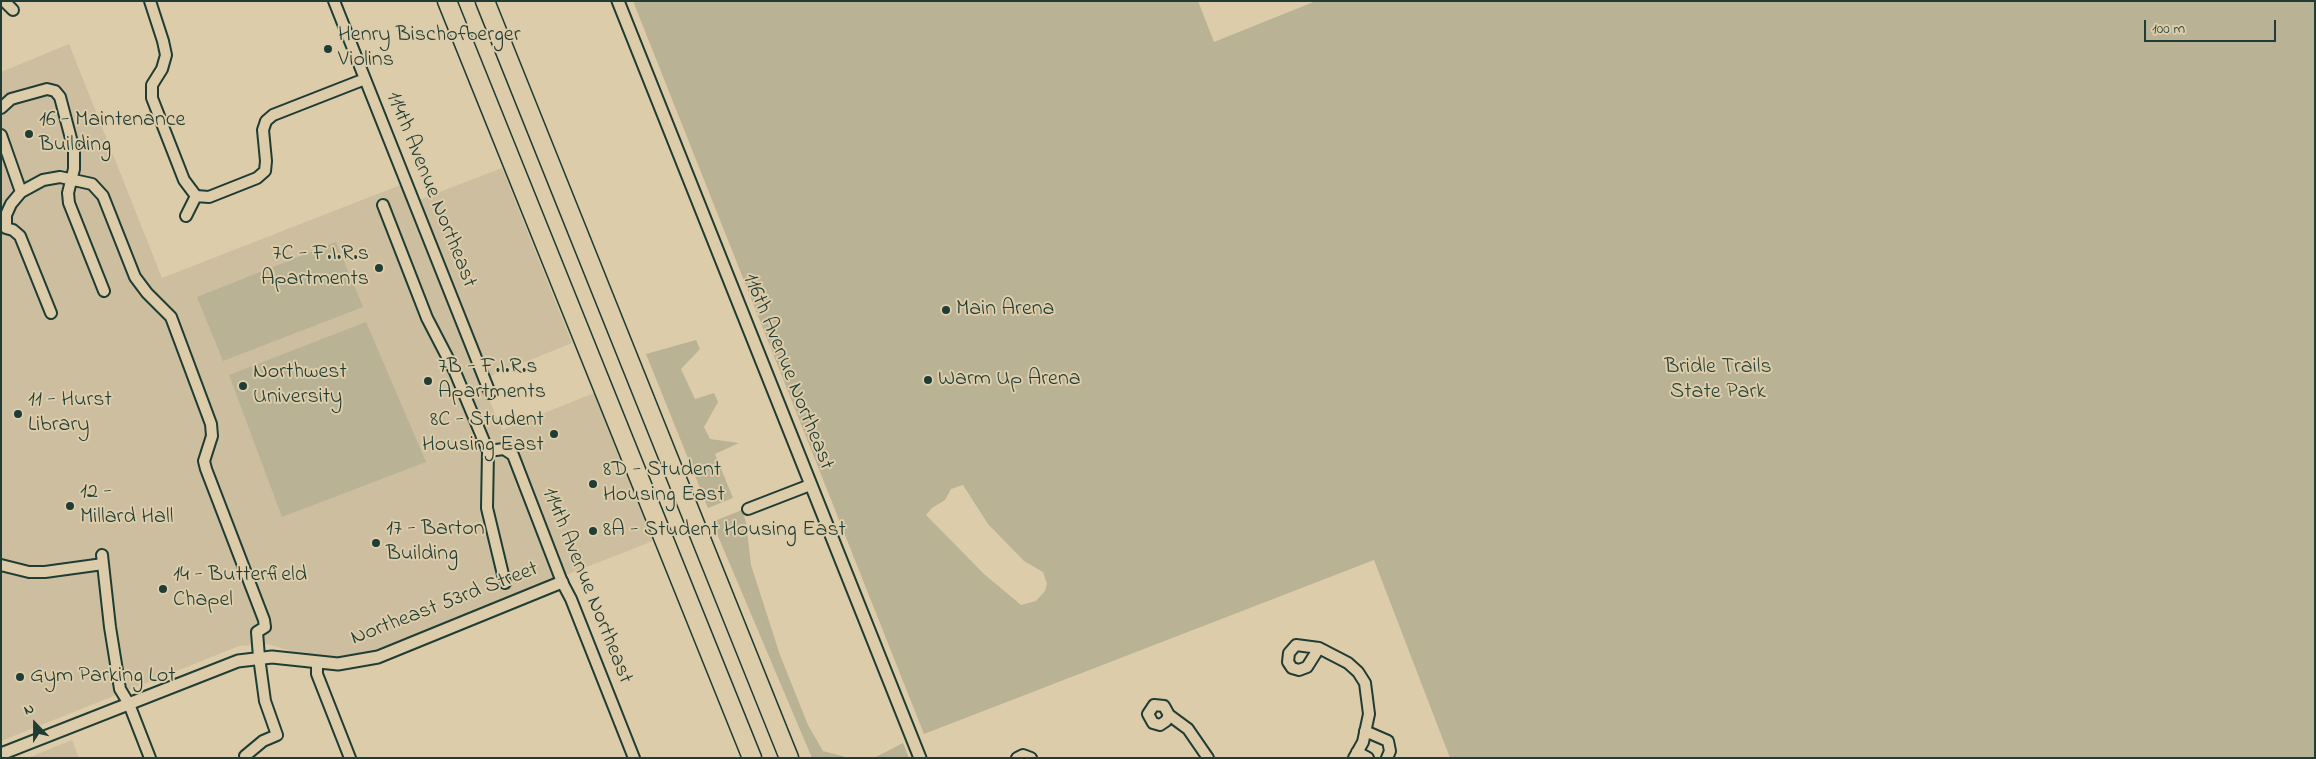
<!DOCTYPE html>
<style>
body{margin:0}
#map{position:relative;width:2316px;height:759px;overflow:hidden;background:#dca;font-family:"Indie Flower",sans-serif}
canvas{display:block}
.frame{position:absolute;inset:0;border:2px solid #1f3d34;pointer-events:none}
.north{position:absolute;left:10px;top:699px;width:50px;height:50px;-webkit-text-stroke:4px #dca;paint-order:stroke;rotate:338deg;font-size:14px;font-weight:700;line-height:20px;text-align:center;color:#1f3d34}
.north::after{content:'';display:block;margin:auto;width:18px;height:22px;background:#1f3d34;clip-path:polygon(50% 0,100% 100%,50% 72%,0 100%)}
.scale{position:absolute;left:2144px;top:20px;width:132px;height:22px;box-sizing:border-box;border:2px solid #1f3d34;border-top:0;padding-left:6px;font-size:15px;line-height:18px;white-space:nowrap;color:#1f3d34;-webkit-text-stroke:4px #dca;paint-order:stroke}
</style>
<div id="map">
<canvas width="2316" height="759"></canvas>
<div class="frame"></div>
<div class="north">N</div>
<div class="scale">100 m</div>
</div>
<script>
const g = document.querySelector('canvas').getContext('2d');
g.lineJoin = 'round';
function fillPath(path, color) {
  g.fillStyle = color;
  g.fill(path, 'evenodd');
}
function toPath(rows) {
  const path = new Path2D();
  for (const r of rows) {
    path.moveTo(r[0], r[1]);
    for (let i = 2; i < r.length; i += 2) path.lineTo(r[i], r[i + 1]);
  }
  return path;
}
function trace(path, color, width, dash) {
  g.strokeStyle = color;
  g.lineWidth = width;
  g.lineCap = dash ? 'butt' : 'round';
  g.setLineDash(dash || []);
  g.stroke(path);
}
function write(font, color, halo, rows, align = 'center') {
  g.font = font + ' "Indie Flower",sans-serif';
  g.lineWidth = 4;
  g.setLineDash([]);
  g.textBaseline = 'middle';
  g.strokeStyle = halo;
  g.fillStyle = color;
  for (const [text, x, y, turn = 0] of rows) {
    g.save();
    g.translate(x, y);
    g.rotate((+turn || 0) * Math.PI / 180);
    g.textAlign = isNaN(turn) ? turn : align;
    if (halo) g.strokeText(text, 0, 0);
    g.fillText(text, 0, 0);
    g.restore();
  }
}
fillPath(toPath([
 [69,44,162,278,403,184,411,203,502,168,572,343,481,380,502,430,594,393,653,541,347,661,297,653,268,644,239,646,1,741,1,72],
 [72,740,79,758,28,758]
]), '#ccbe9f');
fillPath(toPath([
 [633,1,1198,1,1214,42,1316,1,2315,1,2315,758,1450,758,1374,560,924,734],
 [963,485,988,524,1024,561,1043,572,1047,584,1045,591,1036,601,1021,605,984,574,926,515,932,508,945,500,951,489],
 [336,242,363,307,223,361,197,297],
 [366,322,426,462,282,517,229,375],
 [696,340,700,349,681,369,695,399,714,393,718,402,704,427,710,439,739,443,715,454,733,498,708,508,646,354],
 [742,510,746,522,751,565,780,655,808,725,823,751,849,758,812,758,712,522],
 [903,743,909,758,874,758]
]), '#bab295');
const minor = toPath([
 [4,1,13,10],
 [150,1,163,41,166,55,162,69,152,85,152,98,184,180,196,196],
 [334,1,490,393],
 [1,108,11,99,47,89,55,91,60,97,74,150,74,169,68,193,69,203,104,291],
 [1,135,21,192,11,204,6,215,6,228,13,230,20,236,51,313],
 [21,192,43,180,60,177,92,184,103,196,135,277,147,293,171,317,211,424,212,436,204,461,206,469,264,620,265,627,257,632,259,657,265,701,277,735,263,741,245,756],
 [196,196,209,197,257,178,265,171,266,161,263,130,266,121,273,115,365,79],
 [383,205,427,318,455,372,488,451,487,508,505,583],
 [186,216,196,196],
 [488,451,504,449,513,455,562,582,571,599,634,758],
 [748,509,810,485],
 [102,555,110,627,120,689,129,704,150,758],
 [1,565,29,572,45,572,103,564],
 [1319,648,1296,645,1289,653,1288,662,1292,668,1299,670,1307,667,1319,648,1348,663,1358,672,1365,683,1369,714,1363,742,1354,758],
 [317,663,317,674,350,758],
 [1169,715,1166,721,1160,725,1153,723,1148,714,1154,705,1164,706,1169,715,1188,729,1208,758],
 [1365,731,1388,741,1390,751,1387,758],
 [1357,752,1368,758],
 [1017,758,1023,755,1031,758]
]);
const tertiary = toPath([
 [618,1,920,758],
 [1,754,238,661,272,657,338,664,378,657,562,582]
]);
const motorway = toPath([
 [447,1,752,758],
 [485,1,789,758]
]);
trace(minor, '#1f3d34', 14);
trace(tertiary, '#1f3d34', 15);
trace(motorway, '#1f3d34', 21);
trace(minor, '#dca', 10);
trace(tertiary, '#dca', 11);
trace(motorway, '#dca', 18);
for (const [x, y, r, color] of [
 [328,49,5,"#1f3d34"],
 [29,134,5,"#1f3d34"],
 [379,268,5,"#1f3d34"],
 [946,310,5,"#1f3d34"],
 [928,380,5,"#1f3d34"],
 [428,381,5,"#1f3d34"],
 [243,386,5,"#1f3d34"],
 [18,414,5,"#1f3d34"],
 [554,434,5,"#1f3d34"],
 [593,484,5,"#1f3d34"],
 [70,506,5,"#1f3d34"],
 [593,531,5,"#1f3d34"],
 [376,543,5,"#1f3d34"],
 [163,589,5,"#1f3d34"],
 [20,677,5,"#1f3d34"]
]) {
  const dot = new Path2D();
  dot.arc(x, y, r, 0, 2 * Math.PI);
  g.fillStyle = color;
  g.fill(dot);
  trace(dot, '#dca', 2);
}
write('22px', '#1f3d34', '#dca', [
 ["Henry Bischofberger",338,36],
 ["Violins",338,61],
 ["16 - Maintenance",39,121],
 ["Building",39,146],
 ["7C - F.I.R.s",369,255,"right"],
 ["Apartments",369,280,"right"],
 ["Main Arena",956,310],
 ["7B - F.I.R.s",438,368],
 ["Apartments",438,393],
 ["Northwest",253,373],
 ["University",253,398],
 ["Warm Up Arena",938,380],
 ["11 - Hurst",28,401],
 ["Library",28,426],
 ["8C - Student",544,421,"right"],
 ["Housing East",544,446,"right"],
 ["8D - Student",603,471],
 ["Housing East",603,496],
 ["12 -",80,493],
 ["Millard Hall",80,518],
 ["17 - Barton",386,530],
 ["Building",386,555],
 ["8A - Student Housing East",603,531],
 ["14 - Butterfield",173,576],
 ["Chapel",173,601],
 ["Gym Parking Lot",30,677]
], 'left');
write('22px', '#1f3d34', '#dca', [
 ["114th Avenue Northeast",430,190,68],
 ["116th Avenue Northeast",787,372,68],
 ["114th Avenue Northeast",586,586,68],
 ["Northeast 53rd Street",445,605,-21]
]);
write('22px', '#274339', '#dca', [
 ["Bridle Trails",1718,368],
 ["State Park",1718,393]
]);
</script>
